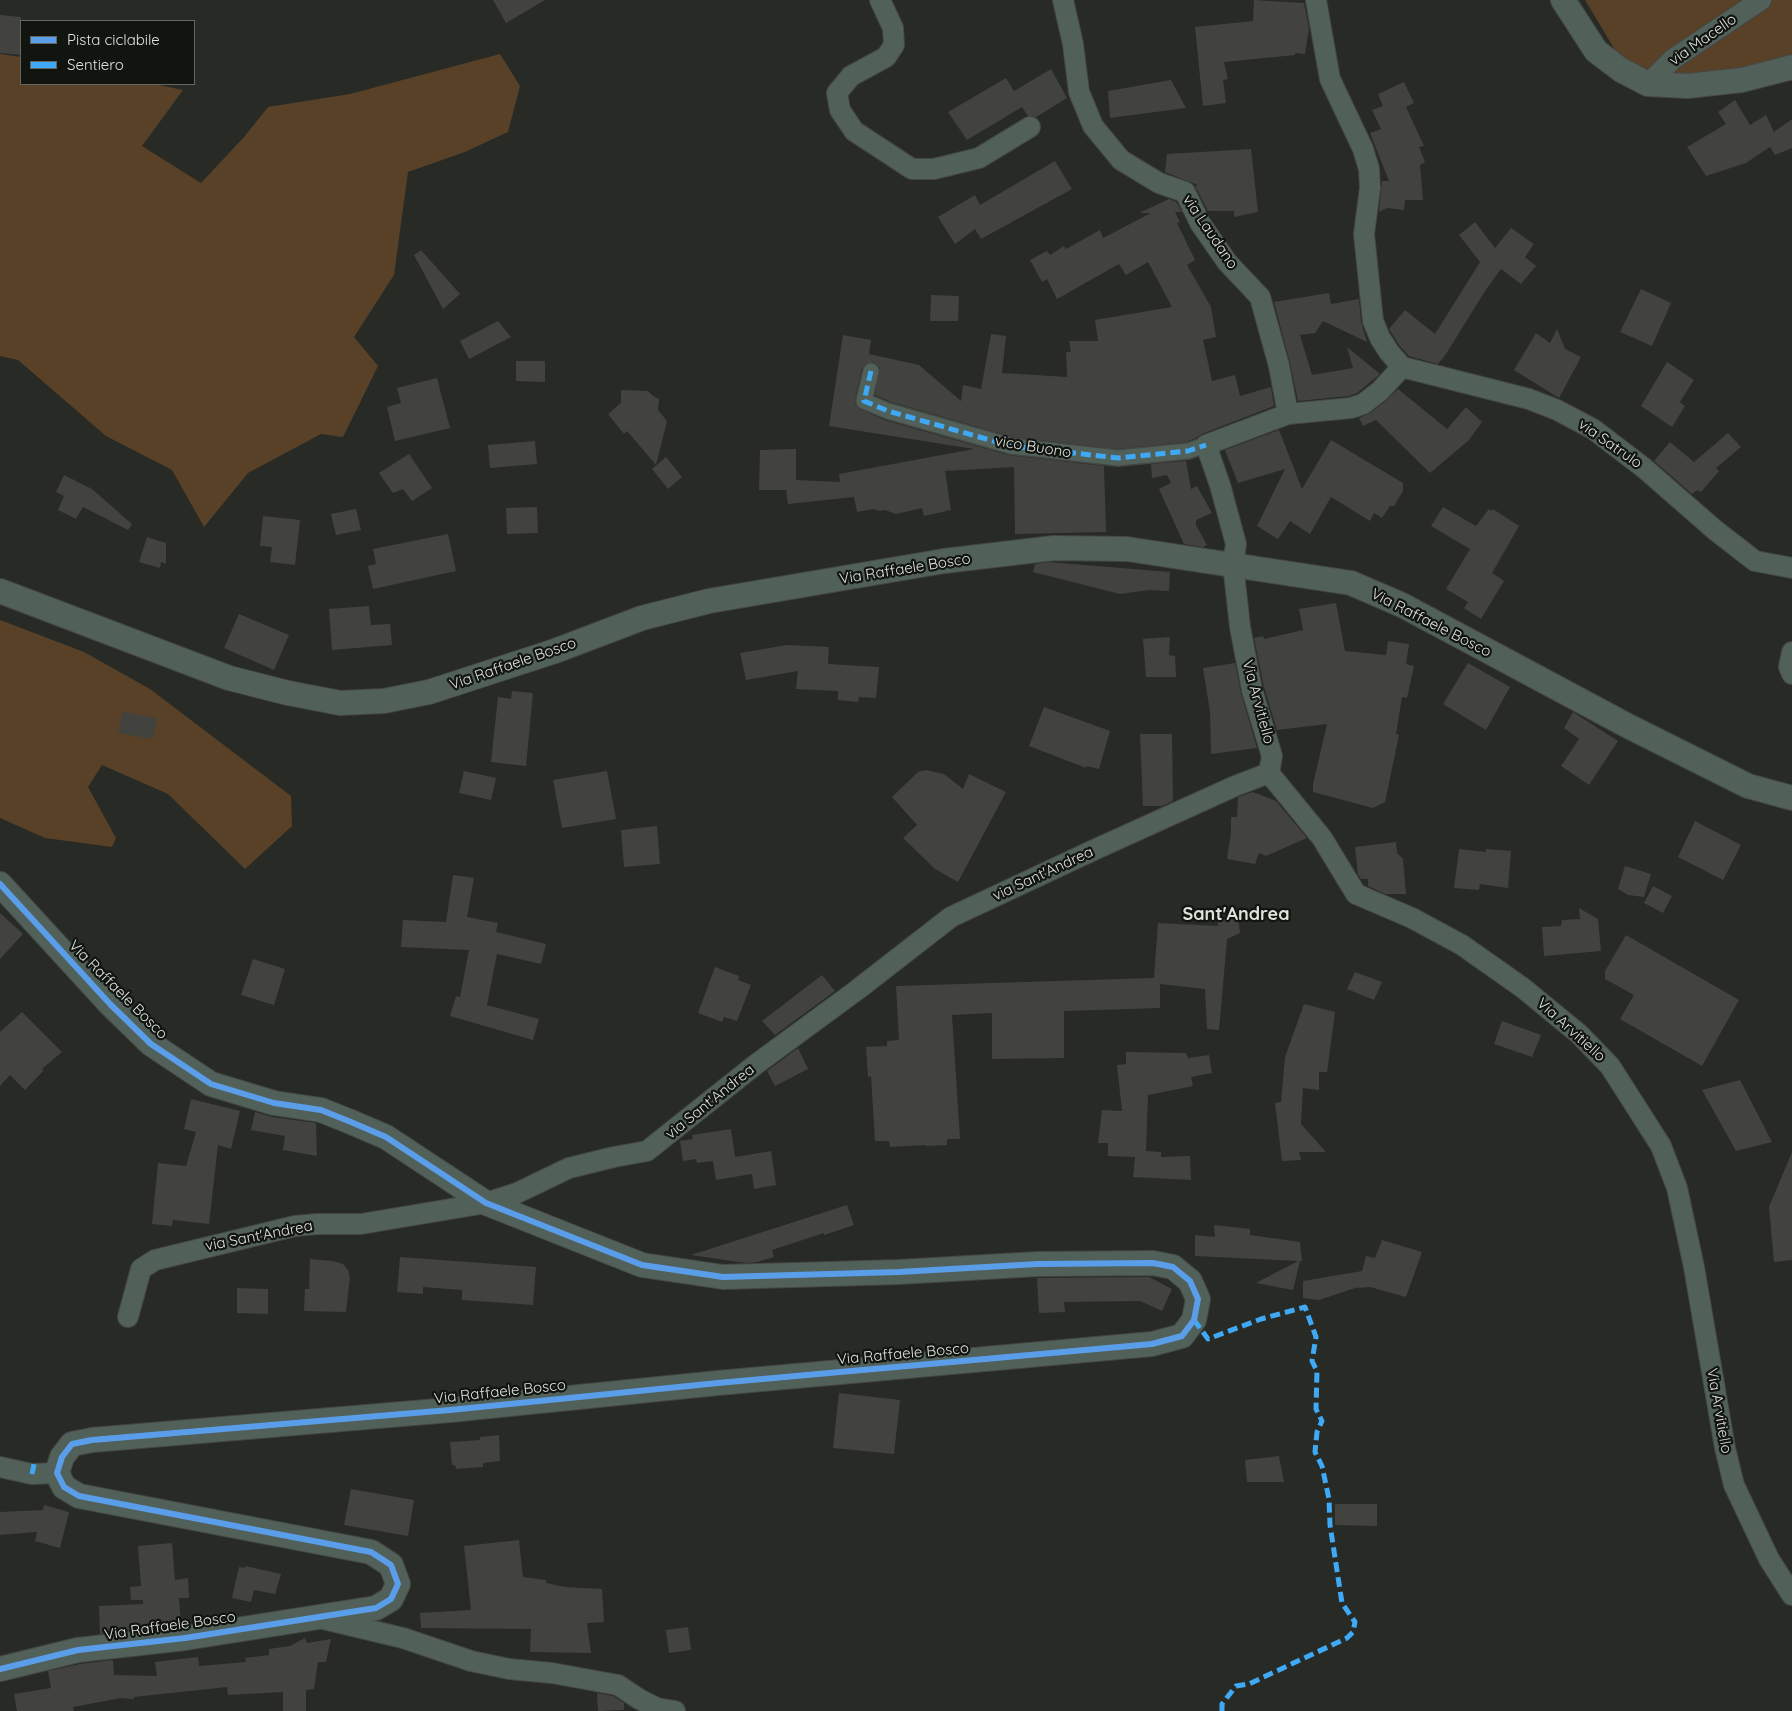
<!DOCTYPE html>
<style>
body{margin:0}
#map{position:relative;width:1792px;height:1711px;overflow:hidden;background:#272a25;font-family:Quicksand,sans-serif}
canvas{display:block}
.legend{position:absolute;left:20px;top:20px;width:175px;height:65px;box-sizing:border-box;background:#11140f;border:1px solid #636761;margin:0;padding:6px 9px;list-style:none;font-size:15px;color:#dee3dc}
.legend li{display:flex;align-items:center;gap:10px;height:25px}
.legend b{width:25px;border:1px solid #636761}
</style>
<div id="map">
<canvas width="1792" height="1711"></canvas>
<ul class="legend">
<li><b style="height:6px;background:#5a9eea"></b>Pista ciclabile</li>
<li><b style="height:6px;background:#3fa9f5"></b>Sentiero</li>
</ul>
</div>
<script>
const g = document.querySelector('canvas').getContext('2d');
g.lineJoin = 'round';
function fillPath(path, color) {
  g.fillStyle = color;
  g.fill(path, 'evenodd');
}
function toPath(rows) {
  const path = new Path2D();
  for (const r of rows) {
    path.moveTo(r[0], r[1]);
    for (let i = 2; i < r.length; i += 2) path.lineTo(r[i], r[i + 1]);
  }
  return path;
}
function trace(path, color, width, dash) {
  g.strokeStyle = color;
  g.lineWidth = width;
  g.lineCap = dash ? 'butt' : 'round';
  g.setLineDash(dash || []);
  g.stroke(path);
}
function write(font, color, halo, rows, align = 'center') {
  g.font = font + ' Quicksand,sans-serif';
  g.lineWidth = 4.5;
  g.setLineDash([]);
  g.textBaseline = 'middle';
  g.strokeStyle = halo;
  g.fillStyle = color;
  for (const [text, x, y, turn = 0] of rows) {
    g.save();
    g.translate(x, y);
    g.rotate((+turn || 0) * Math.PI / 180);
    g.textAlign = isNaN(turn) ? turn : align;
    if (halo) g.strokeText(text, 0, 0);
    g.fillText(text, 0, 0);
    g.restore();
  }
}
fillPath(toPath([
 [1585,0,1792,0,1792,57,1719,73,1657,78,1621,60],
 [0,54,21,57,21,84,154,84,183,90,142,146,201,183,244,137,268,107,350,94,500,54,520,86,508,132,465,152,408,172,394,275,354,337,378,366,343,437,321,434,248,473,204,527,172,470,106,436,18,360,0,356],
 [0,620,84,652,150,689,291,796,292,826,245,869,168,794,102,765,88,787,116,838,112,847,45,838,0,818]
]), '#594128');
fillPath(toPath([
 [493,0,545,0,506,23],
 [1254,0,1304,3,1309,28,1305,54,1295,53,1295,55,1224,62,1228,79,1223,80,1226,103,1203,106,1195,27,1253,21],
 [0,15,21,17,21,55,0,53],
 [1051,69,1067,98,1036,117,1028,116,1022,107,967,140,948,112,1006,78,1014,91],
 [1171,80,1186,108,1110,118,1108,91],
 [1404,82,1414,103,1406,107,1424,146,1419,147,1425,162,1420,165,1423,200,1405,200,1404,210,1387,208,1379,212,1382,181,1389,181,1370,133,1381,129,1372,110,1383,106,1378,94],
 [1735,100,1750,125,1766,115,1774,132,1792,119,1792,148,1775,155,1770,147,1746,163,1706,176,1687,147,1726,124,1718,112],
 [1251,149,1258,212,1234,217,1234,211,1208,211,1195,186,1198,185,1165,172,1167,154],
 [1055,161,1072,189,981,239,975,229,955,244,938,217,975,195,980,205],
 [1169,199,1176,202,1182,212,1175,212,1180,222,1177,223,1195,260,1187,265,1211,307,1216,337,1203,340,1212,381,1235,375,1240,396,1271,387,1274,406,1202,434,1196,438,1186,442,1118,449,1013,437,891,402,875,395,880,369,878,365,873,362,865,364,862,368,855,399,855,404,860,409,884,420,1008,455,1104,466,1106,532,1015,534,1014,467,945,471,951,510,924,516,922,508,896,514,885,510,879,511,874,509,857,512,854,497,788,504,786,490,759,490,760,450,796,449,796,480,840,482,839,474,974,449,829,426,843,335,871,340,869,354,919,365,961,401,963,385,981,389,991,334,1006,336,1002,373,1067,377,1066,352,1071,352,1069,341,1098,341,1095,320,1172,307,1148,262,1126,275,1119,264,1057,299,1047,279,1042,282,1030,260,1047,251,1050,255,1064,246,1066,249,1100,230,1103,238,1151,213,1139,213],
 [1475,222,1495,248,1511,228,1534,244,1525,257,1536,266,1521,284,1501,269,1485,291,1446,354,1438,364,1409,356,1399,345,1389,329,1405,310,1435,334,1480,262,1459,235],
 [421,250,460,294,443,309,414,255],
 [1641,289,1671,303,1652,346,1620,332],
 [1329,293,1331,304,1359,299,1361,322,1367,342,1323,321,1315,333,1300,335,1312,375,1353,368,1347,347,1380,374,1357,393,1349,396,1298,401,1290,363,1274,302],
 [931,295,959,296,958,321,930,321],
 [498,321,511,337,469,359,460,341],
 [1557,329,1565,349,1581,357,1559,398,1514,370,1536,333,1550,343],
 [516,361,545,361,545,382,516,381],
 [1667,362,1694,380,1680,402,1685,406,1672,427,1641,406],
 [437,378,450,428,395,441,387,407,401,403,397,388],
 [1398,389,1447,429,1466,407,1482,422,1469,440,1430,473,1376,420,1363,426,1359,418,1370,413,1387,400],
 [621,390,648,391,653,396,659,399,658,410,667,421,656,465,627,431,624,434,608,414,621,403],
 [1279,430,1302,489,1331,440,1403,483,1403,491,1394,506,1390,506,1382,518,1374,513,1370,521,1331,497,1310,534,1290,521,1278,539,1257,526,1285,469,1238,483,1225,450],
 [1728,433,1741,447,1716,468,1719,471,1701,492,1697,490,1692,494,1654,461,1670,442,1694,462],
 [535,441,537,464,490,468,488,445],
 [409,454,432,488,412,501,403,489,393,493,379,473],
 [666,457,682,477,668,489,652,469],
 [1186,461,1191,489,1197,486,1212,513,1196,520,1196,525,1207,545,1203,547,1184,544,1159,489,1171,483,1167,475,1152,478,1151,464],
 [64,475,92,489,132,524,128,530,83,507,76,519,58,510,64,496,56,492],
 [537,507,538,533,507,534,506,508],
 [1443,507,1476,526,1489,509,1492,511,1493,509,1519,526,1492,573,1504,581,1481,619,1464,608,1468,602,1446,589,1470,549,1431,526],
 [356,509,361,530,336,535,331,514],
 [263,516,300,520,295,565,270,562,272,547,260,546],
 [448,534,456,571,373,589,368,566,376,564,373,549],
 [147,537,166,543,166,564,161,562,160,568,139,562],
 [1048,562,1170,572,1169,591,1149,590,1120,594,1033,572,1035,564],
 [1336,603,1345,651,1386,655,1388,641,1409,644,1406,664,1414,666,1407,698,1402,697,1396,734,1399,735,1385,802,1373,808,1313,792,1313,784,1327,724,1277,730,1264,687,1254,638,1263,636,1264,639,1303,630,1299,609],
 [369,606,371,625,390,624,392,645,332,650,329,609],
 [239,614,289,635,274,670,224,648],
 [1170,637,1169,655,1175,656,1176,677,1146,677,1143,639],
 [787,645,829,647,828,664,879,667,876,698,859,697,858,702,838,700,838,691,796,689,798,671,746,680,740,653],
 [1235,663,1241,693,1257,748,1211,754,1210,712,1203,668],
 [1468,663,1510,687,1486,730,1443,704],
 [512,691,533,693,526,766,491,762,498,697,511,699],
 [1044,707,1110,731,1099,769,1086,766,1086,768,1029,746],
 [122,712,157,718,153,739,118,733],
 [1573,712,1618,741,1589,785,1561,766,1579,739,1564,728],
 [1140,734,1172,734,1173,801,1162,806,1143,806],
 [926,770,944,774,963,789,969,774,1006,792,958,882,935,869,903,838,917,825,892,797,918,772],
 [464,771,496,778,491,800,459,793],
 [607,771,616,819,562,828,553,780],
 [1253,792,1276,801,1307,838,1266,856,1259,853,1255,864,1227,859,1231,832,1231,817,1237,817,1238,797],
 [1695,821,1741,845,1723,880,1678,857],
 [657,826,660,864,624,867,621,830],
 [1396,842,1397,853,1403,859,1406,894,1385,894,1368,886,1368,879,1361,879,1358,874,1355,847],
 [1459,849,1486,852,1486,849,1511,851,1508,888,1480,884,1479,890,1454,888],
 [1625,866,1651,874,1644,897,1628,895,1618,889],
 [453,875,474,878,467,917,498,923,496,932,546,944,541,964,497,954,487,1005,539,1019,533,1040,450,1016,456,996,460,997,469,950,401,947,403,920,446,922],
 [1653,886,1672,896,1663,913,1644,903],
 [1579,908,1598,919,1601,951,1544,956,1542,927,1561,926,1562,920,1580,919],
 [0,913,23,934,0,959],
 [1238,918,1240,933,1227,939,1219,1030,1207,1029,1205,989,1160,984,1160,1008,1064,1011,1064,1058,992,1059,992,1013,952,1015,960,1139,947,1139,947,1145,926,1146,926,1145,890,1147,889,1141,875,1141,871,1076,868,1077,866,1047,887,1046,887,1041,899,1040,896,986,1154,978,1158,923,1218,926,1218,919],
 [1626,935,1739,1000,1702,1066,1620,1019,1634,995,1605,979,1605,971],
 [253,959,285,969,274,1005,241,995],
 [715,967,739,976,738,980,751,985,737,1021,724,1017,722,1022,698,1013],
 [1355,972,1382,982,1374,1000,1347,989],
 [822,975,835,991,775,1035,762,1021],
 [1304,1004,1335,1012,1327,1072,1319,1072,1319,1090,1303,1088,1301,1124,1326,1152,1299,1152,1301,1160,1282,1161,1275,1103,1281,1102,1285,1057],
 [22,1012,62,1052,42,1069,44,1070,25,1090,10,1075,0,1086,0,1032],
 [1502,1021,1541,1035,1532,1057,1494,1044],
 [798,1048,808,1069,775,1086,767,1071],
 [1126,1052,1186,1053,1188,1058,1209,1055,1212,1073,1191,1077,1193,1086,1148,1095,1146,1151,1161,1152,1161,1157,1190,1156,1191,1180,1133,1177,1135,1157,1108,1156,1108,1143,1098,1143,1102,1110,1122,1111,1117,1065,1126,1064],
 [1740,1080,1772,1142,1736,1151,1702,1090],
 [191,1099,240,1111,231,1149,218,1145,209,1224,173,1220,172,1226,152,1224,158,1163,186,1166,196,1132,184,1129],
 [255,1112,272,1117,316,1123,317,1156,283,1150,285,1136,251,1130],
 [731,1129,735,1157,771,1151,776,1185,754,1189,752,1174,716,1180,713,1161,697,1163,696,1159,683,1161,680,1141,693,1139,692,1135],
 [1792,1152,1792,1260,1774,1262,1769,1207],
 [847,1205,854,1225,824,1235,824,1233,772,1250,774,1257,757,1262,746,1263,691,1255],
 [1214,1225,1250,1229,1250,1235,1300,1242,1302,1261,1300,1261,1293,1290,1256,1283,1298,1261,1195,1256,1195,1235,1215,1237],
 [1382,1240,1422,1252,1406,1297,1370,1287,1357,1288,1358,1287,1319,1300,1303,1298,1303,1281,1362,1271,1366,1256,1375,1258],
 [400,1257,536,1267,533,1305,462,1300,462,1290,423,1287,423,1294,397,1292],
 [310,1259,333,1261,343,1264,348,1270,350,1277,346,1312,304,1311,305,1289,309,1289],
 [1149,1277,1172,1289,1162,1311,1140,1301,1064,1302,1065,1312,1039,1313,1037,1278],
 [237,1288,268,1289,268,1314,237,1313],
 [839,1393,900,1400,894,1454,833,1448],
 [499,1435,500,1461,483,1463,483,1467,456,1469,455,1465,452,1465,450,1442,480,1440,480,1437],
 [1279,1456,1284,1482,1247,1482,1245,1460],
 [351,1489,414,1500,408,1536,344,1525],
 [1335,1504,1377,1504,1377,1526,1335,1525],
 [44,1505,69,1512,60,1548,35,1541,37,1532,0,1535,0,1512,43,1510],
 [519,1540,523,1577,546,1580,546,1583,565,1587,602,1589,604,1622,587,1623,591,1653,530,1652,531,1629,421,1628,420,1613,471,1610,464,1546],
 [172,1543,175,1580,188,1578,189,1598,179,1598,181,1623,130,1627,131,1630,100,1634,99,1606,143,1604,143,1600,131,1600,130,1587,141,1586,138,1546],
 [245,1566,281,1574,275,1594,254,1590,251,1602,232,1598,239,1567,245,1568],
 [688,1627,691,1650,669,1653,666,1630],
 [305,1638,307,1643,331,1639,326,1662,318,1662,314,1689,306,1690,306,1711,283,1711,283,1692,228,1695,227,1687,134,1697,134,1699,121,1698,73,1707,74,1711,17,1711,14,1694,51,1688,48,1671,80,1664,113,1660,114,1675,157,1676,155,1662,198,1657,199,1666,246,1662,245,1658,269,1655,269,1649,290,1646],
 [597,1693,613,1696,624,1703,624,1710,598,1711]
]), '#42433e');
const pedestrian = toPath([
 [871,371,864,401,888,411,1011,446,1118,458,1188,451,1206,445]
]);
const minor = toPath([
 [880,0,893,28,894,45,886,57,851,76,837,93,840,110,854,131,912,169,934,169,979,158,1030,127],
 [1063,0,1073,44,1079,92,1093,126,1121,160,1159,183,1185,192,1200,223,1227,262,1260,297,1279,366,1288,414,1206,445,1220,485,1236,544,1233,564,1240,627,1252,690,1272,756,1269,773,1322,838,1356,894,1412,918,1462,945,1523,988,1579,1034,1610,1066,1661,1146,1677,1188,1694,1267,1725,1448,1734,1485,1769,1559,1792,1595],
 [1648,84,1673,59,1761,0],
 [1402,367,1529,399,1557,410,1593,429,1644,468,1715,530,1755,561,1792,568],
 [1288,414,1351,408,1363,404,1380,391,1402,367,1389,352,1380,338,1373,321,1364,234,1370,188,1369,169,1363,149,1330,79,1316,0],
 [1792,652,1789,667,1792,674],
 [128,1317,141,1269,155,1260,295,1226,317,1224,361,1224,486,1203,517,1193,569,1168,614,1157,647,1151,755,1065,857,990,951,917,1096,849,1235,786,1269,773],
 [0,1467,32,1474,57,1473],
 [319,1618,403,1638,471,1661,509,1669,552,1673,618,1685,639,1699,657,1708,675,1711]
]);
const tertiary = toPath([
 [1563,0,1596,51,1621,70,1648,84,1687,86,1742,80,1792,67],
 [0,591,229,678,288,693,340,703,384,701,429,692,555,651,642,618,709,601,944,561,1054,548,1127,549,1351,583,1402,605,1628,726,1748,786,1792,798],
 [0,884,110,1004,151,1044,211,1084,274,1103,321,1110,351,1122,386,1137,486,1203,642,1265,723,1277,899,1272,1038,1264,1153,1263,1173,1267,1190,1281,1198,1299,1194,1320,1182,1336,1152,1344,718,1383,450,1410,92,1440,72,1444,62,1457,57,1473,64,1487,79,1496,371,1552,391,1565,398,1584,391,1599,376,1608,185,1638,78,1650,0,1669]
]);
trace(pedestrian, '#444743', 18);
trace(minor, '#444743', 22);
trace(tertiary, '#444743', 26);
trace(pedestrian, '#52605a', 15);
trace(minor, '#52605a', 20);
trace(tertiary, '#52605a', 24);
trace(toPath([
 [871,371,864,401,888,411,1011,446,1118,458,1188,451,1206,445],
 [1194,1320,1208,1339,1261,1319,1305,1307,1316,1337,1312,1361,1317,1371,1316,1409,1322,1421,1317,1432,1315,1452,1322,1466,1329,1499,1330,1525,1342,1603,1355,1622,1353,1632,1347,1638,1249,1684,1236,1686,1222,1704,1222,1711],
 [32,1474,35,1460]
]), '#3fa9f5', 5, [10, 5]);
trace(toPath([
 [0,884,110,1004,151,1044,211,1084,274,1103,321,1110,351,1122,386,1137,486,1203,642,1265,723,1277,899,1272,1038,1264,1153,1263,1173,1267,1190,1281,1198,1299,1194,1320,1182,1336,1152,1344,718,1383,450,1410,92,1440,72,1444,62,1457,57,1473,64,1487,79,1496,371,1552,391,1565,398,1584,391,1599,376,1608,185,1638,78,1650,0,1669]
]), '#5a9eea', 6);
write('15px', '#dee3dc', '#11140f', [
 ["via Macello",1703,40,-35],
 ["via Laudano",1210,232,56],
 ["via Satrulo",1610,444,35],
 ["vico Buono",1033,447,9],
 ["Via Raffaele Bosco",905,569,-9],
 ["Via Raffaele Bosco",1431,623,27],
 ["Via Raffaele Bosco",513,664,-19],
 ["Via Arvitiello",1258,702,75],
 ["via Sant'Andrea",1043,874,-25],
 ["Via Raffaele Bosco",118,990,45],
 ["Via Arvitiello",1571,1030,42],
 ["via Sant'Andrea",710,1102,-39],
 ["via Sant'Andrea",259,1236,-11],
 ["Via Raffaele Bosco",903,1354,-5],
 ["Via Raffaele Bosco",500,1392,-6],
 ["Via Arvitiello",1719,1411,80],
 ["Via Raffaele Bosco",170,1626,-8]
]);
write('bold 18px', '#dee3dc', '#11140f', [
 ["Sant'Andrea",1236,915]
]);
</script>
